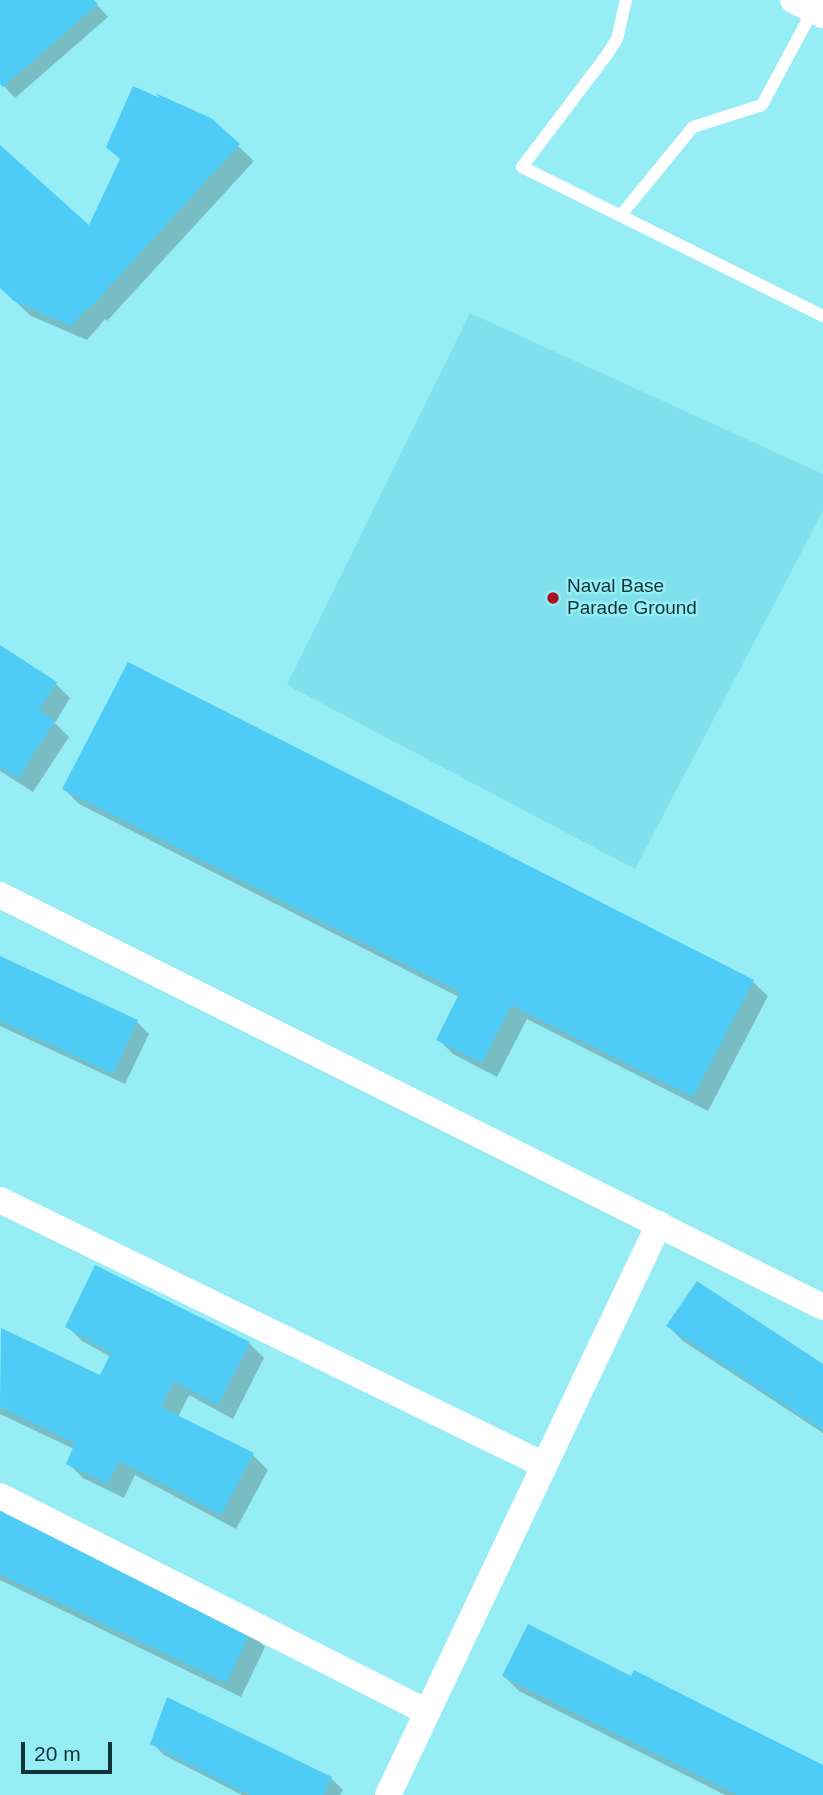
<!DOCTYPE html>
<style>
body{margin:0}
#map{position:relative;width:823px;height:1795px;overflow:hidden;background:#97edf6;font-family:Helvetica,sans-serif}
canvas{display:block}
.scale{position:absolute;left:21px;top:1742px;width:91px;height:32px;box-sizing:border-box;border:4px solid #0f3538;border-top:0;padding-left:9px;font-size:21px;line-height:24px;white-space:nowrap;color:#0f3538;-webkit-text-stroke:5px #97edf6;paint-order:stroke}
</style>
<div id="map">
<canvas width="823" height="1795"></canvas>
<div class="scale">20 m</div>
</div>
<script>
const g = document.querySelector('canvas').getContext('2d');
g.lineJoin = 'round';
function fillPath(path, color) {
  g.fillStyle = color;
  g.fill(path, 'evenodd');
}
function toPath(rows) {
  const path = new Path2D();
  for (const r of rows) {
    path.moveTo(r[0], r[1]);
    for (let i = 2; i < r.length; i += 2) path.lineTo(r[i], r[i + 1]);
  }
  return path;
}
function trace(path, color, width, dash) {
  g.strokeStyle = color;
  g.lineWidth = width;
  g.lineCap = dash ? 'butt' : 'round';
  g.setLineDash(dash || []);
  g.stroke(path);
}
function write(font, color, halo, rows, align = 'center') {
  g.font = font + ' Helvetica,sans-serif';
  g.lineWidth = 5;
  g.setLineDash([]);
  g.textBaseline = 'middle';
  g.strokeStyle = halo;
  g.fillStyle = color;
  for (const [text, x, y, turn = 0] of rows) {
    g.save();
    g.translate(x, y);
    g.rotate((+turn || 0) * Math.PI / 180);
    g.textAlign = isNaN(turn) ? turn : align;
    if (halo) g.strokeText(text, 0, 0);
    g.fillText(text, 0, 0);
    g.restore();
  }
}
fillPath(toPath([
 [470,313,823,474,823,511,635,869,287,685]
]), '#80e0eb');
fillPath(toPath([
 [0,0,93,0,108,17,15,98,0,82],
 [210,120,254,161,107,321,105,319,87,340,31,316,0,287,0,147,89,228],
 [0,647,56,684,70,698,55,723,69,737,33,792,0,771],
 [64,789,753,982,768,996,708,1111,527,1019,497,1077,453,1054,438,1039,459,997,79,804],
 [0,958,137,1022,149,1034,125,1084,0,1026],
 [67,1326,249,1343,264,1358,233,1419,189,1395,178,1417,253,1455,268,1470,236,1529,135,1475,124,1498,83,1478,68,1463,74,1449,0,1414,2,1330,101,1377,111,1357,82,1341],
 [668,1326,823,1366,823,1433,683,1341],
 [0,1509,250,1632,265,1647,241,1697,0,1580],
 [504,1676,823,1767,823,1795,725,1795,519,1691],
 [152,1743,331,1778,343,1790,340,1795,242,1795,164,1755]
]), '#0003');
fillPath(toPath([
 [0,0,94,0,98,4,3,87,0,84],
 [133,86,160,98,155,93,211,118,240,144,91,307,90,306,71,326,14,301,0,288,0,145,89,225,120,159,106,147],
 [0,645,57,682,39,710,55,721,18,778,0,767],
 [128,662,754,980,693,1097,511,1005,482,1063,436,1040,460,992,62,789],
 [0,956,138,1020,113,1074,0,1021],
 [95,1265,250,1342,218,1405,174,1381,161,1407,254,1453,221,1515,119,1461,108,1484,66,1464,75,1443,0,1407,1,1328,100,1375,111,1353,65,1327],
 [697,1281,823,1364,823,1430,666,1326],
 [0,1507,251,1631,226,1683,0,1574],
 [528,1624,631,1676,634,1670,823,1765,823,1795,737,1795,502,1676],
 [167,1697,332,1777,324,1795,250,1795,150,1744]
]), '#4fccf6');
trace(toPath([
 [626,0,617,39,606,56,522,167,823,316],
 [621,215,693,127,762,105,813,10]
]), '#fff', 12);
trace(toPath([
 [793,0,823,15],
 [0,895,823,1307],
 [0,1200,544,1465],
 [0,1496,427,1712],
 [388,1795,659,1224]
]), '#fff', 26);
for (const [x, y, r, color] of [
 [553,598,7,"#a71120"]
]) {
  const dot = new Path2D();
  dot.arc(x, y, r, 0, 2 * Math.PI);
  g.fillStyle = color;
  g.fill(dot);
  trace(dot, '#97edf6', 2.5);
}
write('19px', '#0f3538', '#97edf6', [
 ["Naval Base",567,587],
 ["Parade Ground",567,609]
], 'left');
</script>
